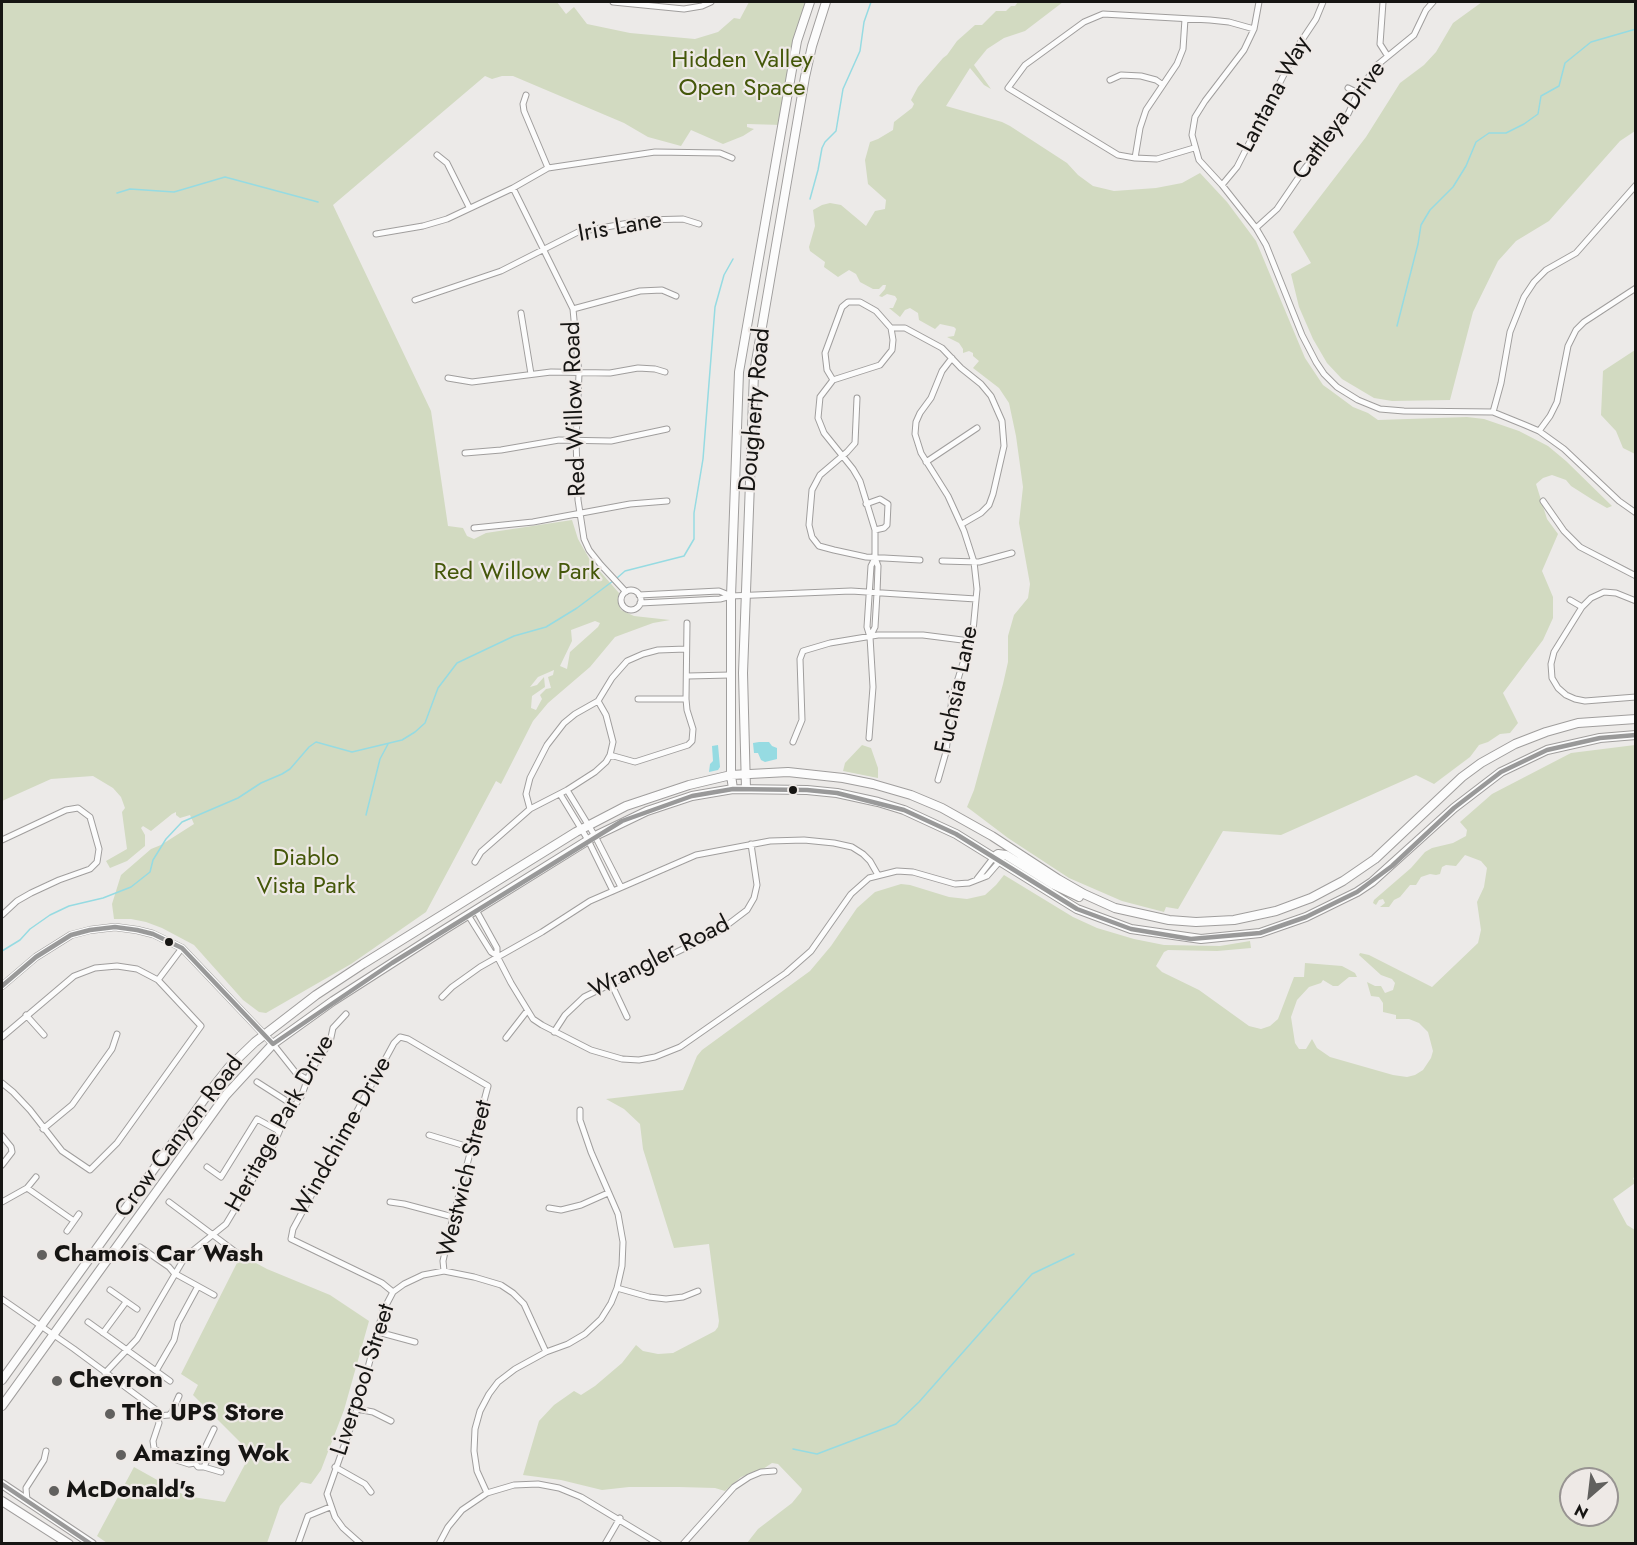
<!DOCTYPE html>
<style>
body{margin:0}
#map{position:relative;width:1637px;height:1545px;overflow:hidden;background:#eceae8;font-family:Jost,sans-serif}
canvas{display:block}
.frame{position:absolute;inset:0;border:3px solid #161513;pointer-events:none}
.north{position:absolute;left:1559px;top:1467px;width:60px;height:60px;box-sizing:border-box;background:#eee9e6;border:2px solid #989492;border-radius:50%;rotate:208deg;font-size:16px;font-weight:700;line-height:24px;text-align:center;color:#161513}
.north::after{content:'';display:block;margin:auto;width:21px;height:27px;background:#61605e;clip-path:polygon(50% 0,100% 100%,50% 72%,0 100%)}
</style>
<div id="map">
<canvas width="1637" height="1545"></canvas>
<div class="frame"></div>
<div class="north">N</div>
</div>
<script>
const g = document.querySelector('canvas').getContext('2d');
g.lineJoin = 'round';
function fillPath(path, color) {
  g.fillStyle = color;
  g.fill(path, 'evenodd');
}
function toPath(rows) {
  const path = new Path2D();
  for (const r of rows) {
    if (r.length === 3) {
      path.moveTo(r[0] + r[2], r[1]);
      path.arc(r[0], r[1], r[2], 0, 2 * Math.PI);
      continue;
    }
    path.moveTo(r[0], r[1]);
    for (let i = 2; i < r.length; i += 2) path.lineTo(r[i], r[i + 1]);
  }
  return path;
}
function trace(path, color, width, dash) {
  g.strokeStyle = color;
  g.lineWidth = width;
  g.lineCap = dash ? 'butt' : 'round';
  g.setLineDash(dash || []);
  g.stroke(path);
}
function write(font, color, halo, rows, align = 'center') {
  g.font = font + ' Jost,sans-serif';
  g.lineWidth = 4.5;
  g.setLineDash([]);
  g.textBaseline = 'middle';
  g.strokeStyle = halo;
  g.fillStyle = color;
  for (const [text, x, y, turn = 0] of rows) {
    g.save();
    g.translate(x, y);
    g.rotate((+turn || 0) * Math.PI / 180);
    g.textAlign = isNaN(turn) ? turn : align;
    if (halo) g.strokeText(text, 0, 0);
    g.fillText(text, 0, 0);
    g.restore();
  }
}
fillPath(toPath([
 [2,2,557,2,566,14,574,7,587,24,630,33,695,39,718,32,734,18,740,19,749,2,810,2,797,41,782,125,747,124,747,127,754,129,743,136,723,144,691,130,681,146,648,137,624,123,513,76,502,76,492,79,485,76,333,205,431,411,448,526,463,528,467,536,474,539,486,533,572,520,578,539,590,560,619,593,618,602,621,610,634,616,670,620,653,623,615,637,590,667,548,703,533,721,501,784,496,781,426,912,351,964,266,1013,259,1012,243,1000,194,945,162,928,146,922,131,919,114,919,112,904,121,875,151,849,161,845,194,824,190,815,180,818,176,815,176,812,172,814,151,831,143,826,141,828,145,835,145,846,127,861,110,868,106,861,127,849,122,812,125,808,121,797,113,788,93,776,51,779,2,801],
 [595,621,600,623,598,627,570,652,567,669,560,666,572,641,571,630],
 [554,670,553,675,548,677,551,688,546,689,540,695,542,699,536,710,531,708,532,696,545,687,544,677,537,685,530,687,538,677],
 [1018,2,1063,2,1025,31,1004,38,987,49,974,65,991,89,984,85,970,68,946,106,1002,122,1010,126,1067,163,1078,175,1093,186,1114,191,1156,188,1182,183,1200,173,1227,202,1256,241,1305,358,1323,385,1330,390,1353,407,1368,413,1378,420,1467,417,1484,419,1519,431,1548,446,1566,461,1612,506,1607,508,1593,500,1571,486,1566,480,1552,475,1543,478,1536,484,1547,519,1558,534,1542,571,1553,597,1553,618,1543,640,1503,693,1518,723,1510,733,1500,734,1488,742,1479,745,1470,757,1434,784,1416,775,1281,835,1223,831,1178,909,1166,907,1164,912,1122,901,1069,878,1008,838,967,807,974,790,1003,684,1008,662,1008,636,1014,615,1028,598,1030,584,1019,523,1023,487,1016,436,1009,403,999,388,973,368,979,361,973,356,973,353,969,351,963,353,963,349,959,343,947,337,954,336,956,329,954,327,940,324,935,329,919,320,918,313,910,308,905,310,900,317,889,308,893,308,897,299,895,296,887,294,882,297,879,296,885,289,886,285,883,285,879,289,873,289,860,282,856,274,849,270,838,277,824,267,825,262,810,251,809,247,815,226,813,210,822,205,830,203,841,205,866,226,875,211,885,209,886,200,868,184,865,160,870,142,878,139,893,130,894,122,912,108,914,104,911,100,918,87,943,58,947,55,957,41,975,25,982,25,996,11,1006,11,1011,6,1015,6],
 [1482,2,1635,2,1635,131,1620,141,1549,221,1516,241,1498,261,1473,312,1450,400,1392,401,1374,398,1342,379,1327,363,1313,339,1299,307,1291,274,1311,263,1293,232,1366,137,1400,83,1424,65,1436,52,1453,23],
 [1635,350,1635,454,1623,448,1616,431,1601,415,1603,371],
 [862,745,871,748,878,768,878,778,843,771,845,763],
 [1635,745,1635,1177,1633,1178,1635,1183,1613,1199,1627,1225,1635,1230,1635,1543,747,1543,758,1529,792,1503,801,1492,802,1489,778,1464,772,1463,763,1469,741,1477,725,1491,715,1488,679,1487,629,1487,602,1490,561,1480,523,1475,539,1421,554,1405,574,1391,581,1395,595,1386,622,1363,636,1345,643,1351,658,1354,673,1353,715,1331,718,1327,719,1321,709,1244,674,1248,643,1149,640,1124,624,1109,606,1099,683,1090,697,1056,702,1050,810,971,831,946,857,908,875,892,901,884,910,885,949,897,967,899,985,895,996,885,1004,875,1073,917,1097,928,1134,939,1164,945,1220,946,1250,941,1251,948,1240,949,1217,951,1168,950,1164,952,1156,966,1162,972,1199,990,1249,1026,1261,1029,1270,1026,1278,1019,1294,977,1304,977,1305,963,1342,966,1355,973,1357,977,1349,977,1338,986,1333,986,1323,980,1321,983,1309,987,1297,1000,1291,1017,1295,1043,1299,1049,1306,1049,1312,1039,1317,1048,1330,1057,1393,1075,1407,1077,1415,1075,1423,1070,1431,1058,1433,1051,1428,1032,1419,1023,1409,1019,1396,1019,1396,1015,1383,1012,1383,1003,1379,997,1371,996,1367,982,1375,986,1381,986,1385,993,1393,990,1395,983,1392,979,1381,975,1359,955,1360,953,1369,955,1432,987,1478,943,1481,930,1477,902,1484,887,1487,868,1481,861,1465,855,1456,866,1446,865,1442,867,1440,874,1436,875,1430,874,1421,877,1416,885,1410,885,1400,897,1394,900,1389,907,1380,907,1385,903,1383,899,1379,900,1376,905,1373,903,1374,900,1411,868,1425,852,1432,848,1453,843,1466,836,1467,830,1460,822,1492,794,1571,753],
 [1571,1479,1607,1479,1607,1515,1571,1515],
 [241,1255,267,1269,330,1295,369,1321,344,1410,321,1470,311,1484,301,1482,280,1506,267,1543,107,1543,97,1536,134,1467,186,1496,225,1502,251,1453,193,1395,198,1385,181,1374]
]), '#d2dac1');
fillPath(toPath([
 [759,742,769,742,772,746,777,748,777,759,765,762,761,760,758,753,754,753,753,743],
 [718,745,720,767,718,770,709,772,710,764,713,761,712,746]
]), '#96dbe2');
trace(toPath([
 [117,193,130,189,174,192,225,177,318,202],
 [810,199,818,170,822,148,825,142,836,131,843,89,860,51,864,22,871,2],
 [1397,326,1418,244,1421,225,1430,210,1453,187,1466,166,1476,142,1489,133,1506,133,1524,124,1538,114,1541,96,1559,86,1565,63,1591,42,1636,29],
 [617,578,625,571,684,556,694,539,694,513,703,459,715,307,724,275,733,259],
 [366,815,380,759,388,744],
 [2,951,20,940,30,929,50,915,69,906,103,898,131,887,150,872,153,860,166,839,182,822,238,798,261,783,282,774,290,769,309,747,316,742,352,752,402,740,415,732,425,723,438,688,457,663,514,636,546,627,577,608,613,581],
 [793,1449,817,1454,896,1424,919,1402,1032,1274,1074,1254]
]), '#96dbe2', 1.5);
const minor = toPath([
 [613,2,684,9,702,6,711,2],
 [1259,2,1254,29,1244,50,1205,101,1195,117,1192,135,1199,160,1222,185,1256,228,1266,245,1302,335,1316,362,1324,374,1337,387,1358,400,1380,409,1404,411,1493,412,1525,425,1539,431,1564,449,1619,501,1636,513],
 [1383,2,1380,44,1387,55],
 [1110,80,1121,75,1141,76,1156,80,1163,85],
 [1348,88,1358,93],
 [526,95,523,104,524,111,548,168],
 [1194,148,1157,159,1135,158,1118,155,1008,88,1025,65,1084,22,1103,14,1210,20,1229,22,1254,29],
 [437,155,447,163,469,207],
 [1135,158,1140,128,1146,110,1177,64,1183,49,1185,19],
 [1222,185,1237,167,1300,43,1316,19,1323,2],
 [513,188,573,309,579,374,576,440,578,500,584,539,589,550,601,565,626,592],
 [1256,228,1277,209,1305,168,1348,114,1358,93,1376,66,1414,35,1426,10,1433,2],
 [376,234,423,226,447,219,513,188,548,168,655,152,720,153,732,158],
 [415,300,501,271,578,232,646,220,683,219,699,224],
 [573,309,640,291,662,290,676,296],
 [521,313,531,374],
 [891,328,905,328,942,348,961,368,981,384,991,396,1002,421,1004,446,993,494,989,505,981,513,962,524],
 [448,378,472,382,551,372,610,373,638,368,655,369,665,372],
 [833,380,827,370,825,353,842,307,848,302,860,302,876,311,891,328,893,340,892,350,880,365,833,380,820,397,818,418,824,433,853,469,860,481,875,530,875,558,871,566,867,627,870,637,873,687,869,738],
 [857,398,855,443,847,452,820,475,812,490,809,525,812,537,819,546,834,550,866,557,920,560],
 [1493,412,1501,383,1510,332,1524,297,1534,282,1546,270,1576,253,1636,185],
 [1539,431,1550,416,1557,402,1568,346,1576,330,1584,322,1636,288],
 [465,453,501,450,559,440,611,441,667,429],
 [926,462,977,428],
 [1543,501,1564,531,1580,547,1636,576],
 [866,504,880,499,888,504,887,525,884,528,875,530],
 [474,528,533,522,630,504,667,501],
 [942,561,979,562,1012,553],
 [631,600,10],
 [639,595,719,591,729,595],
 [1570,600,1582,607],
 [1636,601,1616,593,1604,592,1591,598,1582,607,1554,652,1551,664,1552,678,1558,688,1566,695,1575,699,1585,701,1636,697],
 [640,603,720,599,731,596,851,591,976,599],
 [870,637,875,627,877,593,878,566,875,558],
 [688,676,730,675],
 [638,699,686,699],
 [793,742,802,720,800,659,803,651,830,643,878,635,923,635,970,641],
 [610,755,635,762,688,745,692,741,693,729,687,710,686,699,687,623],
 [938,780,946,752,952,698,973,631,977,589,974,562,964,531,948,496,921,453,915,434,916,422,920,413,931,398,942,371,952,358],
 [567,790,595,836,621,887],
 [560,794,588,840,613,891],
 [530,809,526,794,530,778,547,745,564,723,575,714,598,701,612,678,627,661,643,654,658,650,686,649],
 [2,840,66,810,78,808,90,817,99,849,97,862,90,869,59,880,31,893,17,901,2,915],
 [475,862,481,852,530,809,567,790,595,772,606,762,610,755,613,742,606,715,598,701],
 [977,879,994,857],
 [476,910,497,948,497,956,511,983,533,1019,542,1025,591,1050,622,1059,639,1060,655,1057,680,1047,786,973,811,951,851,894,869,878,897,871,913,872,955,884,969,883,987,876,1000,861],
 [468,915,491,952,497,956],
 [158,980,182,948],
 [611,983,627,1017],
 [442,997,452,987,480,967,542,932,590,901,696,855,770,841,804,840,834,843,852,847,863,854,870,861,878,875],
 [26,1015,44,1035],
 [554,1032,565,1015,584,997,718,932,747,910,754,898,757,885,751,844],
 [2,1037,74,976,95,968,117,966,137,969,158,980,201,1026,117,1143,90,1170,62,1151,30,1110,13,1092,2,1083],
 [506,1038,527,1011],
 [273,1044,296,1073,306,1079],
 [257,1082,293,1105],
 [43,1129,72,1105,112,1049,117,1034],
 [429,1135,472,1148],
 [2,1136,11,1147,12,1152,2,1165],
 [207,1167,221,1177,257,1119,279,1131],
 [27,1188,36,1177],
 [2,1202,27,1188,74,1221],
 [169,1202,237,1253],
 [390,1202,404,1204,453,1217],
 [549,1208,561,1210,581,1205,608,1193],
 [67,1231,79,1214],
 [140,1247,169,1267,174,1273,214,1295],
 [617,1288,649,1297,666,1299,683,1297,698,1291],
 [110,1290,137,1309],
 [393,1292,382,1283,291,1239,293,1229,394,1043,400,1037,408,1039,488,1086,453,1217,443,1261,444,1271],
 [2,1299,74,1349,155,1409,159,1423,153,1441,154,1448,164,1456,189,1464,195,1463,198,1467,204,1467,207,1460,205,1456,199,1455,195,1458,195,1463],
 [88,1322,170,1381],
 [378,1332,415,1342],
 [103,1333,126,1302],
 [156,1371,174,1340,178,1323,197,1288],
 [105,1373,137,1339,185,1257,226,1224,274,1144,284,1120,301,1097,311,1070,330,1042,333,1028,346,1014],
 [357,1409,373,1412,391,1421],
 [158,1416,169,1415,172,1412,179,1396],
 [202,1454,214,1429],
 [204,1467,221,1472],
 [335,1467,365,1484,371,1492],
 [487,1493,477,1471,474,1451,475,1429,480,1411,489,1394,498,1382,515,1369,546,1352,568,1344,585,1334,601,1319,611,1303,617,1288,622,1266,623,1242,618,1214,591,1152,580,1120,580,1110],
 [27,1501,26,1488,44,1460,46,1451],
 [298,1544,308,1516,330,1507],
 [361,1544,343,1528,335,1517,327,1494,357,1409,383,1311,393,1292,404,1284,423,1275,444,1271,474,1277,501,1285,513,1293,524,1304,546,1352],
 [439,1544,448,1527,462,1510,487,1493,514,1485,538,1484,559,1488,581,1497,659,1544],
 [605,1544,620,1518],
 [683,1544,734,1487,749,1477,761,1472,774,1471]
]);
const tertiary = toPath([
 [2,986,36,957,71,935,90,930,115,927,137,930,153,934,182,948,273,1044]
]);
const secondary = toPath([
 [733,789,731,775,731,596,739,372,797,41,810,2],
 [746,789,743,673,754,373,805,77,812,46,826,2],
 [994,857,998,854,1006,855,1054,885,1079,897],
 [2,1380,213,1087,229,1067,255,1042,316,995,363,964,576,832,626,806,689,785,731,775,788,772,843,778,873,784,911,795,942,808,992,836,1058,879,1084,894,1115,908,1169,920,1196,922,1234,920,1276,911,1311,898,1343,881,1375,859,1462,777,1481,763,1515,744,1546,732,1578,723,1636,719],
 [2,1406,226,1095,273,1044,333,1001,442,931,595,836,647,811,692,796,733,789,807,790,837,793,878,802,904,810,956,834,1077,909,1131,929,1201,939,1260,933,1306,917,1357,892,1372,882,1454,808,1501,772,1547,750,1600,738,1636,735],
 [2,1484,92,1544],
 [2,1501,69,1544]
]);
trace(minor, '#a09e9d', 7);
trace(tertiary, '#a09e9d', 8);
trace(secondary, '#a09e9d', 10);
trace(minor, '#fcfcfc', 5);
trace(tertiary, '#fcfcfc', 7);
trace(secondary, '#fcfcfc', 8);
trace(toPath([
 [2,986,36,957,71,935,90,930,115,927,137,930,153,934,182,948,273,1044,392,963,622,821,692,796,733,789,807,790,837,793,904,810,956,834,1077,909,1131,929,1191,939,1260,933,1306,917,1357,892,1392,866,1454,808,1501,772,1547,750,1600,738,1636,735],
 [2,1484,91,1544]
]), '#999', 4.5);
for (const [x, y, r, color] of [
 [793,790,5,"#161513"],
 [169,942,5,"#161513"],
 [42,1255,6,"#61605e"],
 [57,1381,6,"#61605e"],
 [110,1414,6,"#61605e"],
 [121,1455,6,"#61605e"],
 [54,1491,6,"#61605e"]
]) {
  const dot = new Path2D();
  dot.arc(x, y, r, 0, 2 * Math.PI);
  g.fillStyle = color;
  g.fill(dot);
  trace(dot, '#eee9e6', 2);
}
write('24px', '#445709', '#eee9e6', [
 ["Hidden Valley",742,61],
 ["Open Space",742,89],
 ["Red Willow Park",517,573],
 ["Diablo",306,859],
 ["Vista Park",306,887]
]);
write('24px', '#161513', '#eee9e6', [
 ["Lantana Way",1275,95,-62],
 ["Cattleya Drive",1340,121,-54],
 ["Iris Lane",620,228,-10],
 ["Red Willow Road",576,409,-92],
 ["Dougherty Road",756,410,-85],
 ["Fuchsia Lane",958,690,-78],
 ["Wrangler Road",660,958,-27],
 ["Heritage Park Drive",281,1124,-61],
 ["Crow Canyon Road",180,1137,-53],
 ["Windchime Drive",343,1137,-61],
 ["Westwich Street",466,1179,-76],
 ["Liverpool Street",364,1380,-72]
]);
write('bold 24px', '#161513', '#eee9e6', [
 ["Chamois Car Wash",54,1255],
 ["Chevron",69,1381],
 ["The UPS Store",122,1414],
 ["Amazing Wok",133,1455],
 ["McDonald's",66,1491]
], 'left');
</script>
